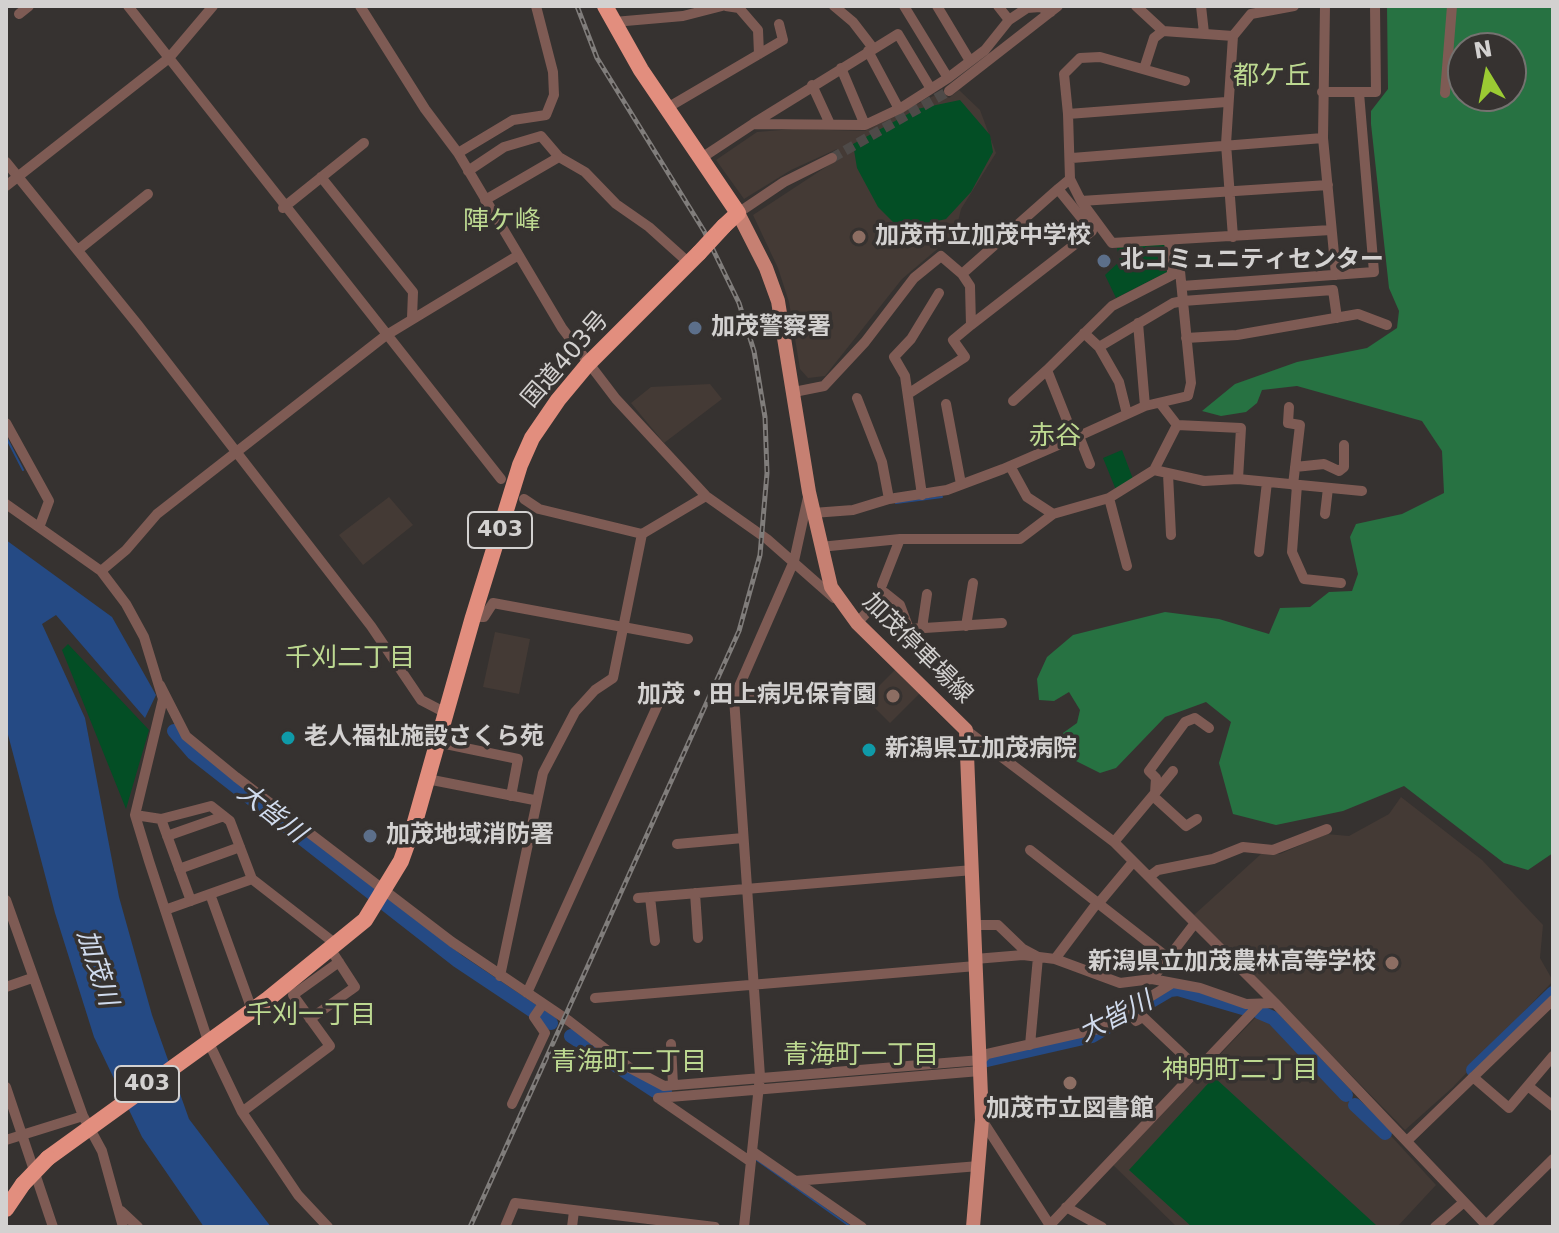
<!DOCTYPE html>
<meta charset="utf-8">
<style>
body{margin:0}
#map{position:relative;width:1559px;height:1233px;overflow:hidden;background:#363230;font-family:"DejaVu Sans",sans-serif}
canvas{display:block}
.frame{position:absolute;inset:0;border:8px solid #d3d1d0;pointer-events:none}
.north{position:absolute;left:1447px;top:32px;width:80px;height:80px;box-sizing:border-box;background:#363230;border:2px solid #757270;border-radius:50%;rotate:350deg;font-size:22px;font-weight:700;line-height:32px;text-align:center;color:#d3d1d0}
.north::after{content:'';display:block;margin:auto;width:28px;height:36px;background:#9bcb33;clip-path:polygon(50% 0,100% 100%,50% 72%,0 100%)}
</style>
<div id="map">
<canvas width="1559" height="1233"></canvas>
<div class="frame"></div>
<div class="north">N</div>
</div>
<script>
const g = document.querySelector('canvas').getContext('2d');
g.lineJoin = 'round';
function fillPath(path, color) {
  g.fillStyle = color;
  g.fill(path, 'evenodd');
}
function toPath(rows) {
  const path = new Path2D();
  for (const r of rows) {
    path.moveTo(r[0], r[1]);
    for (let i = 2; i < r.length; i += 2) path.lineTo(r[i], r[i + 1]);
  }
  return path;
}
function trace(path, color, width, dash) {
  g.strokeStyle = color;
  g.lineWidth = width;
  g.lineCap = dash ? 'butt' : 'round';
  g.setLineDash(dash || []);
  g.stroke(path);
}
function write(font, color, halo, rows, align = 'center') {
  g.font = font + ' "DejaVu Sans","Noto Sans JP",sans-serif';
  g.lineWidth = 7;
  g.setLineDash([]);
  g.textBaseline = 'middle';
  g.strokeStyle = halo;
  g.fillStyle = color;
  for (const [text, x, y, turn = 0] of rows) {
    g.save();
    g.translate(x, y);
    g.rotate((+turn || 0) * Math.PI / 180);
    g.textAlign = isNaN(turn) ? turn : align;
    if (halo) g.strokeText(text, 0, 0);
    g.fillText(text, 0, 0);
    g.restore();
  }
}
fillPath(toPath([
 [959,90,980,110,996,153,961,209,955,234,902,279,825,376,808,378,800,369,789,302,778,268,753,215,838,159,837,149,791,170,744,199,716,160,757,132,793,129,865,131,943,91,949,98],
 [710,384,722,399,664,443,631,403,651,387],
 [389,497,413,525,363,565,339,535],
 [495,632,530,639,519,694,483,687],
 [897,668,921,692,890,723,866,699],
 [1401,797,1482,860,1543,925,1540,958,1553,981,1453,1087,1405,1130,1194,915,1261,854,1280,854,1326,834,1349,836,1389,814],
 [1259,1014,1381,1134,1391,1136,1436,1185,1397,1227,1177,1227,1113,1165]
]), '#443a35');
fillPath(toPath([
 [960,100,990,135,993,152,971,192,946,219,911,227,895,224,878,207,857,168,853,144,917,109],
 [1167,243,1169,271,1116,298,1105,275,1120,261,1117,248],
 [1122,450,1133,479,1116,490,1103,458],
 [68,644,149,730,126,809,62,650],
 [1214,1077,1376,1225,1374,1227,1192,1227,1129,1170]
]), '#034e25');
fillPath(toPath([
 [1387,6,1553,6,1553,853,1528,870,1504,863,1404,786,1343,811,1276,825,1233,814,1219,763,1231,722,1206,702,1165,717,1116,768,1100,773,1076,761,1063,733,1077,723,1080,710,1069,692,1054,701,1039,700,1037,679,1047,657,1073,635,1165,612,1219,619,1269,634,1280,608,1310,607,1329,592,1352,591,1358,574,1350,537,1356,524,1402,514,1444,493,1442,451,1422,421,1297,386,1262,390,1257,403,1246,412,1221,416,1202,411,1235,384,1297,362,1367,348,1397,328,1399,311,1389,288,1371,124,1371,111,1388,89],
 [1463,48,1511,48,1511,96,1463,96]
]), '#277242');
fillPath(toPath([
 [6,540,112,617,156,695,145,718,56,615,42,624,85,718,119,897,152,1015,189,1119,271,1227,204,1227,142,1137,94,1037,55,913,6,727]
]), '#254a84');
trace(toPath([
 [6,437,23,470],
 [896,503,942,497],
 [754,1158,851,1227]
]), '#254a84', 2);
trace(toPath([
 [174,731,193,753,373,894],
 [385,904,458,961,551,1023],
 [1259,1012,1273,1018,1346,1095],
 [571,1036,655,1091,665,1091],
 [987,1060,1092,1036,1170,990,1178,989,1243,1008],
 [1473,1070,1553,993],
 [1355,1105,1385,1133]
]), '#254a84', 14);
trace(toPath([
 [832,158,949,91]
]), '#4e4a48', 10, [10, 5]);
trace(toPath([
 [128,6,501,479],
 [360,6,425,109,458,153,562,328,616,399,706,496,767,539,834,598],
 [726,6,739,8,758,30,759,54],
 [834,6,853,22,873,48],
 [904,6,948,78],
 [937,6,970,61],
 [998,6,1009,20],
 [1136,6,1163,31,1233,36],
 [1201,6,1204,33],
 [1325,6,1323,138,1336,275],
 [19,14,29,6],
 [614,22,683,16,722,6],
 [868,51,899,109],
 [841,68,865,125],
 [1144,69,1154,38,1163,31],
 [812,85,830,124],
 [949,91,1058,6],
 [1322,92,1376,92,1375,6],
 [1445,93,1452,6],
 [1226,102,1068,114,1070,179,1081,201,1328,185],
 [667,108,783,40,779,24],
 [1068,114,1064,74,1080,58,1100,57,1185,81],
 [754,123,898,34,931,89],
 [458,153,513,120,546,115,554,95,553,72,536,6],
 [703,157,753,124,865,125,901,108,948,78,985,50,1009,20,1027,8,1040,7,1051,12],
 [1072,158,1323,138],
 [6,162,138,325,371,626,421,700,444,712],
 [468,171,504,147,541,136,559,157],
 [321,177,413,292,412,318],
 [6,186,169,58,213,6],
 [1058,189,1092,231,971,325,970,286,962,274,1058,189,1070,179],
 [485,200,559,157,585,172,616,204,649,227,689,263],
 [1081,201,1112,243,1331,230],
 [283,208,364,143],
 [738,213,784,182,832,158],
 [1233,237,1226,144,1233,36,1251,14,1294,6],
 [1169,241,1172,272],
 [78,250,148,194],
 [1182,286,1374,272,1359,93],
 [1138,323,1145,406],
 [1084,333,1099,347,1119,382,1127,414],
 [1186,338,1237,335,1358,314,1387,325],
 [1099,347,1173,303,1183,301,1333,290,1337,318],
 [794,392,824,386,865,342,914,278,941,256,962,274],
 [908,394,965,357,953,340,971,325],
 [857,398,882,462,889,499],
 [1013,401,1047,370],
 [946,404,961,484],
 [1289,407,1288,423,1300,425,1293,485],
 [6,423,49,501,40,525],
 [1177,425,1241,428,1238,479],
 [1079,436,1090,464],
 [1010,466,1027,497,1053,514],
 [1295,467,1324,464,1339,471,1344,467,1344,445],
 [1154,470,1204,481,1238,479,1362,491],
 [1168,474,1171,535],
 [1297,485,1292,552,1304,579,1341,583],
 [922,495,905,376,894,357,911,339,939,293],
 [1109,498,1127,566],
 [524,499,539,509,642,534,706,496],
 [6,504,101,571,126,604,144,637,163,699,135,815,149,861,208,1041,242,1112,298,1195,328,1227],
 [813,513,853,510,889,499,947,490,1003,469,1079,436,1145,406,1188,396,1191,383,1180,271,1112,306,1047,370,1074,438],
 [1325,514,1328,488],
 [820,547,900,539,1020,539,1053,514,1109,498,1154,470,1177,425,1160,403],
 [1259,552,1267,482],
 [101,571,126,550,157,514,385,336,517,256],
 [882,585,900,539],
 [473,617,484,617,493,603,688,639],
 [857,623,885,593,900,605,909,629,1002,623],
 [966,626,973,583],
 [922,628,927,594],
 [160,685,186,736,236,777,452,942,569,1021,630,1068,664,1086,981,1060,987,1054,1098,1029,1171,984],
 [734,698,848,689],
 [966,730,1114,842,1275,1003,1488,1227],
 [436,742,518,759,511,796],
 [427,779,534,800],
 [1155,793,1173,771],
 [1153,796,1186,826,1197,819],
 [135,815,161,819,211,806,230,821,252,879,337,945],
 [161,819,191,901],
 [167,836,224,816],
 [1114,842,1155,793,1156,778,1149,771,1185,722,1195,718,1209,728],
 [677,844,743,838],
 [1030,850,1163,954],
 [179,869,240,847],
 [1150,876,1158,870,1213,859,1243,847,1273,850,1327,829],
 [695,893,698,938],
 [210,894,252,1010],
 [650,897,655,941],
 [638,898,973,870],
 [6,900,83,1116,102,1151,123,1227],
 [1098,904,1133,862],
 [165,910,252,879],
 [974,925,998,925,1023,949,1038,957,1030,1045],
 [975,959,1023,955,1055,959,1120,983,1152,979,1200,988,1246,1004,1275,1003],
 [1055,959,1097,903],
 [500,976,543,773,575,712,595,690,613,678,642,534],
 [1152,979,1195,923],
 [6,987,32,978],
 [527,993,664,691],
 [595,998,976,966],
 [1129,1012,1136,1021,1143,1017,1198,1069],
 [310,1019,355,987,331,950],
 [671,1044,673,1085],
 [1473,1077,1509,1108,1553,1056],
 [1528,1086,1553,1106],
 [6,1087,53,1227],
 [658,1098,980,1071],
 [658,1098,751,1162],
 [512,1104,545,1033,534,1017,543,1004],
 [242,1112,330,1046,293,995,339,962],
 [982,1120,1051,1227],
 [6,1140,83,1116],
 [1407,1141,1553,1000],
 [752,1151,862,1227],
 [795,1181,979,1166],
 [1066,1207,1102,1227],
 [121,1211,138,1227],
 [1486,1225,1553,1159],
 [505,1227,515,1203,715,1227],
 [572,1227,574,1211],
 [744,1227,760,1076,734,698,794,561,808,497],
 [1048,1227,1259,1005],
 [1435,1227,1464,1202]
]), '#7e5b54', 10);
trace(toPath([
 [738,213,766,268,778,301,809,492,831,587,857,623,966,730,982,1120,973,1227]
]), '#c68072', 14);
trace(toPath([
 [605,6,641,70,738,213,724,226],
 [48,1158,268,999,365,920,401,861,415,822,473,617,520,465,532,438,558,400,588,364,699,253],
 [6,1209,23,1184]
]), '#e28e7e', 16);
const rail = toPath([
 [470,1227,739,631,760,555,767,473,765,417,754,351,739,303,704,231,597,58,577,6]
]);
trace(rail, '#807d7b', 5);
trace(rail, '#363230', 2, [6]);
trace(toPath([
 [699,253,724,226],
 [23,1184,48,1158]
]), '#e28e7e', 16);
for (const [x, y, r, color] of [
 [859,237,8,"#8d6e63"],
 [1104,261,8,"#5c6f8a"],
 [695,328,8,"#5c6f8a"],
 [893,696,8,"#8d6e63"],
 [288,738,8,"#0f9aa8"],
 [869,750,8,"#0f9aa8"],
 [370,836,8,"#5c6f8a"],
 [1392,963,8,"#8d6e63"],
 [1070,1083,8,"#8d6e63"]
]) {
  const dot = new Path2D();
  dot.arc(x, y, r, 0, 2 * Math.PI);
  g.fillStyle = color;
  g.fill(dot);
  trace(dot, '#363230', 3);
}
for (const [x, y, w] of [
 [500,530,64],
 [147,1084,64]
]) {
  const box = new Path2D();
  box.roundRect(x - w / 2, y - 18, w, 36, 6);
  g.fillStyle = '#363230';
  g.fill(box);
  trace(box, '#d3d1d0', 2);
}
write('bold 22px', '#d3d1d0', null, [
 ["403",500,530],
 ["403",147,1084]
]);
write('bold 24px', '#d3d1d0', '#363230', [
 ["加茂市立加茂中学校",875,237],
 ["北コミュニティセンター",1120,261],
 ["加茂警察署",711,328],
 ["加茂・田上病児保育園",877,696,"right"],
 ["老人福祉施設さくら苑",304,738],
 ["新潟県立加茂病院",885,750],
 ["加茂地域消防署",386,836],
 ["新潟県立加茂農林高等学校",1376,963,"right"],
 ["加茂市立図書館",1070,1110,"center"]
], 'left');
write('24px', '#d3d1d0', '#363230', [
 ["国道403号",566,360,-49],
 ["加茂停車場線",917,649,45]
]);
write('26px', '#bdd991', '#363230', [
 ["都ケ丘",1272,77],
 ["陣ケ峰",502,222],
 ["赤谷",1055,437],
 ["千刈二丁目",350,659],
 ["千刈一丁目",311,1016],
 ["青海町一丁目",861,1056],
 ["青海町二丁目",629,1063],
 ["神明町二丁目",1240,1071]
]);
write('italic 26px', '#d0dbed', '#363230', [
 ["大皆川",271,814,38],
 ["加茂川",96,968,72],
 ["大皆川",1116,1018,-27]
]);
</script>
